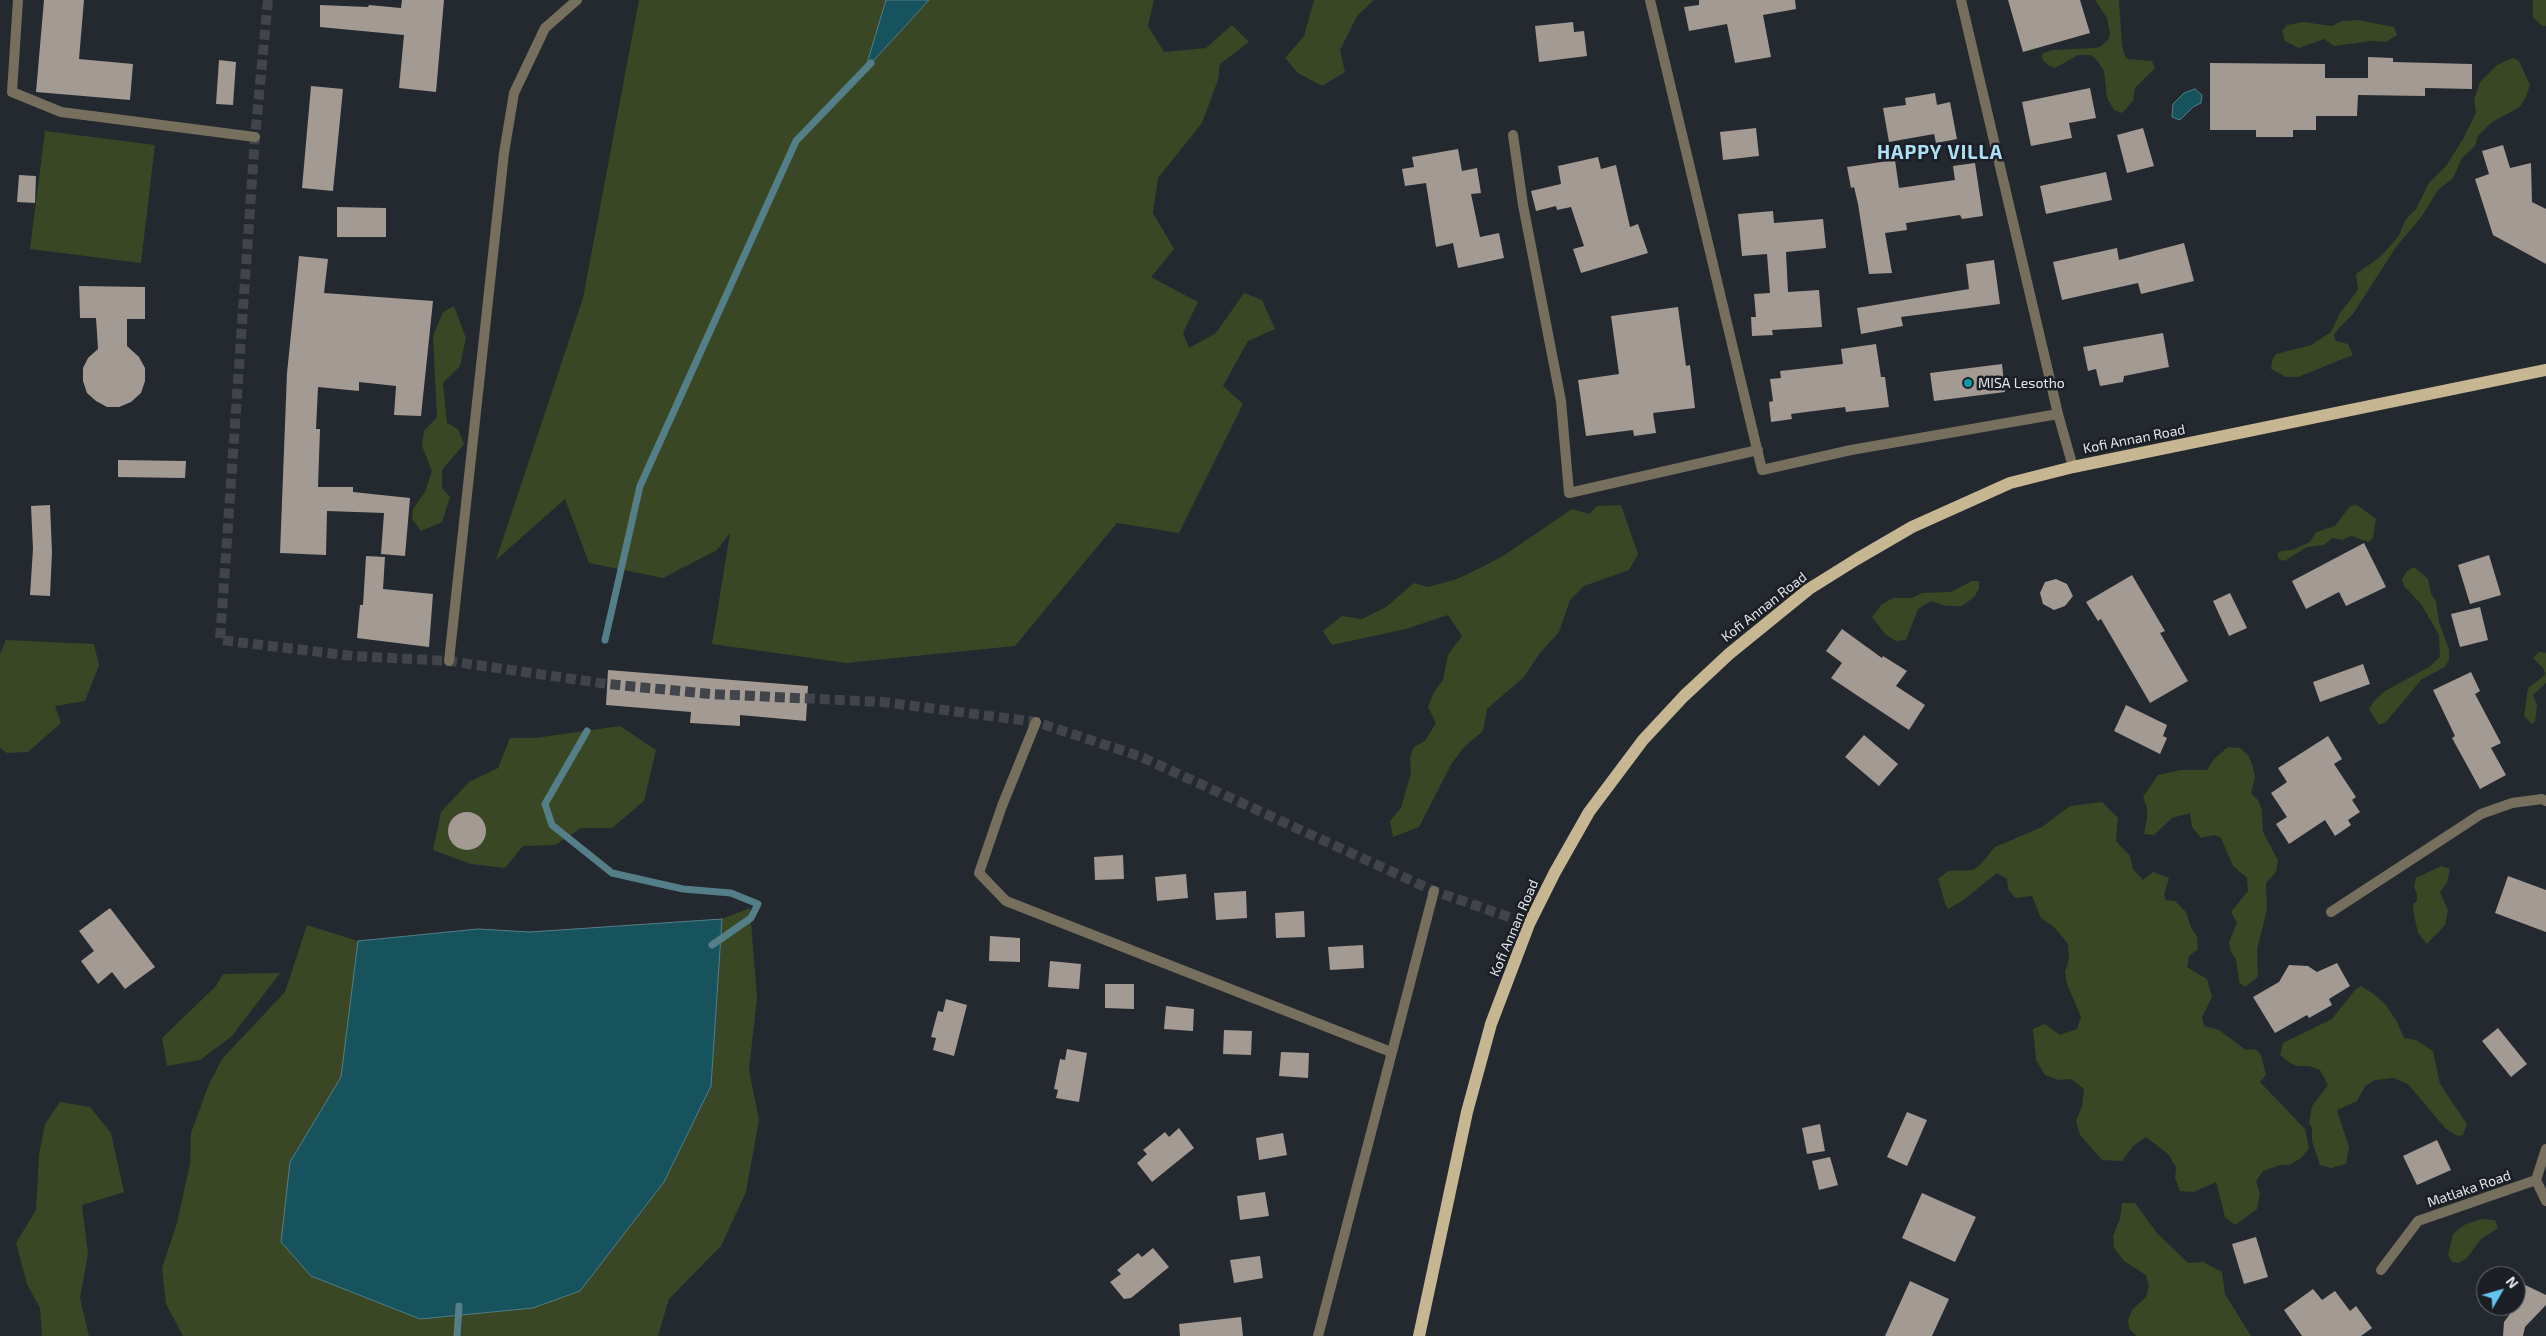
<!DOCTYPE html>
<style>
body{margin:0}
#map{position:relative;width:2546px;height:1336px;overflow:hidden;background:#24282f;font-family:"Exo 2",sans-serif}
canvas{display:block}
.north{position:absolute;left:2476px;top:1266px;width:50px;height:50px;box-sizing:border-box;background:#1b1f25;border:1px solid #6b6f74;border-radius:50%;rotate:52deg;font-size:14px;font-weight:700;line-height:20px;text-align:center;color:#e4e6eb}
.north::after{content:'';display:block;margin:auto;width:18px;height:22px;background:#64c5ee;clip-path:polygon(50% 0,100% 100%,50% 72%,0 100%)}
</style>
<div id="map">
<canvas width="2546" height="1336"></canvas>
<div class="north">N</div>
</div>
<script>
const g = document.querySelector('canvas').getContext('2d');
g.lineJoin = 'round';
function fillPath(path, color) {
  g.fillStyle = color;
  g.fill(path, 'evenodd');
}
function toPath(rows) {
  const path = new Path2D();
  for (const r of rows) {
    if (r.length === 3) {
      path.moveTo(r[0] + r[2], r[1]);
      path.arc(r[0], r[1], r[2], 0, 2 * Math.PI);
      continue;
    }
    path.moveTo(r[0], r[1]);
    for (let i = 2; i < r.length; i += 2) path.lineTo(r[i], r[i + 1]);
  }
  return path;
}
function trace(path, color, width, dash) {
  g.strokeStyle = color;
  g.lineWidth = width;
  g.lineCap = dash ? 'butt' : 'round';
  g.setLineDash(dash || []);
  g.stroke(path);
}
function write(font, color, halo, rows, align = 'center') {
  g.font = font + ' "Exo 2",sans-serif';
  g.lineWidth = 5;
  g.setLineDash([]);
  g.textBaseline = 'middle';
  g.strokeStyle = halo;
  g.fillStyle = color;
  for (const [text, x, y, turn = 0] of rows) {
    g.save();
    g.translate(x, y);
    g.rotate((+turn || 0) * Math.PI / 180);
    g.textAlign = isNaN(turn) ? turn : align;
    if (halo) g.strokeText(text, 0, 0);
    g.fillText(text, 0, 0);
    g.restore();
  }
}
fillPath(toPath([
 [639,0,886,0,866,69,929,0,1154,0,1148,26,1164,52,1206,48,1232,25,1249,42,1220,64,1218,80,1202,123,1158,178,1153,213,1174,249,1151,277,1198,302,1183,333,1189,348,1216,333,1244,293,1262,300,1275,329,1248,341,1223,386,1243,404,1179,533,1117,523,1015,646,846,663,712,644,730,533,717,550,663,578,589,563,565,499,496,560,583,298],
 [1314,0,1374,0,1357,16,1340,50,1345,72,1322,86,1298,73,1285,58,1304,36],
 [2095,0,2119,0,2122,46,2125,56,2128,59,2152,61,2155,68,2135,88,2133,101,2122,113,2114,110,2107,98,2104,71,2096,59,2090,55,2078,55,2055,68,2048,65,2042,59,2042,54,2052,50,2094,48,2100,47,2109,39,2110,33,2107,18],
 [2533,0,2546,0,2546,26,2542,26,2533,17],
 [2358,20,2394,27,2397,35,2386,42,2371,41,2334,46,2324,39,2299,48,2285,41,2282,31,2287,25,2303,22,2332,26,2342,21],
 [2513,58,2519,61,2530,85,2526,97,2520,107,2492,122,2478,136,2475,146,2462,158,2453,178,2438,190,2422,216,2396,247,2353,314,2338,329,2334,335,2336,341,2348,344,2353,355,2298,377,2286,377,2271,369,2272,360,2276,354,2311,345,2331,332,2340,313,2358,290,2356,274,2380,257,2398,237,2406,219,2416,209,2429,183,2446,166,2463,139,2476,113,2474,100,2480,82,2497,65],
 [45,131,155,145,141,263,30,249],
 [454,306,466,338,460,366,443,383,447,423,458,429,464,444,442,470,442,488,450,497,442,522,421,531,412,519,413,509,425,492,432,471,422,446,424,431,437,417,433,336,443,312],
 [1621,505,1638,554,1629,570,1584,586,1570,600,1559,632,1540,653,1524,677,1487,709,1483,731,1464,747,1452,763,1419,827,1393,837,1390,821,1401,808,1411,773,1410,758,1414,747,1425,741,1436,723,1428,707,1434,692,1443,680,1448,655,1462,636,1448,615,1406,629,1332,645,1323,631,1342,616,1362,619,1386,607,1414,583,1428,587,1457,579,1484,566,1503,556,1572,509,1589,514,1597,506],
 [2357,505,2376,519,2373,538,2369,542,2351,536,2342,540,2332,538,2324,545,2307,547,2286,560,2282,561,2278,558,2278,553,2281,551,2292,550,2310,542,2316,532,2335,526,2350,506],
 [2414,567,2428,579,2431,594,2436,601,2439,622,2449,649,2449,660,2445,667,2422,679,2386,722,2379,725,2369,709,2374,701,2385,691,2429,667,2440,657,2439,635,2421,604,2404,586,2402,579,2407,571],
 [1972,581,1979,581,1979,589,1974,597,1962,606,1946,606,1931,601,1918,609,1906,640,1896,641,1886,635,1872,617,1881,605,1893,598,1912,598,1922,593,1951,592],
 [6,640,94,644,99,665,85,701,55,706,61,723,28,752,7,753,0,748,0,654],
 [2539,652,2546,653,2546,683,2533,695,2537,705,2535,721,2532,724,2524,716,2528,688,2545,675,2544,669,2533,658],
 [620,726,656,750,644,801,612,828,581,828,555,845,523,846,505,868,471,864,433,850,441,812,469,782,498,768,510,738,535,738],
 [2228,747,2240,748,2248,755,2252,764,2255,777,2251,793,2258,800,2262,810,2263,832,2278,860,2276,872,2266,883,2267,909,2257,950,2258,977,2245,987,2239,982,2236,959,2231,952,2229,942,2237,923,2231,912,2248,891,2247,878,2233,866,2221,838,2214,835,2201,838,2192,827,2190,813,2172,818,2154,835,2144,834,2147,818,2147,808,2143,797,2158,775,2180,770,2207,770,2214,759],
 [2102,802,2118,818,2116,841,2130,856,2133,869,2143,880,2153,872,2169,878,2164,895,2166,900,2175,901,2186,912,2191,927,2197,937,2198,949,2189,956,2187,967,2207,979,2212,997,2202,1017,2204,1026,2219,1030,2246,1050,2255,1049,2261,1055,2266,1075,2260,1082,2305,1129,2309,1148,2301,1158,2290,1165,2280,1165,2263,1171,2256,1181,2260,1193,2257,1209,2235,1225,2225,1217,2216,1182,2194,1192,2180,1191,2175,1178,2176,1167,2168,1154,2146,1137,2133,1146,2122,1161,2102,1160,2080,1135,2076,1121,2082,1106,2084,1089,2071,1079,2058,1080,2045,1075,2036,1060,2033,1029,2045,1024,2060,1035,2077,1029,2081,1017,2067,984,2065,972,2069,959,2068,944,2055,928,2041,918,2032,896,2015,898,2008,889,2007,879,1997,873,1962,901,1948,909,1945,903,1938,879,1948,871,1973,870,1980,865,1995,847,2042,827,2070,806],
 [2441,866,2450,869,2447,883,2440,892,2448,910,2445,925,2427,944,2418,933,2414,915,2413,904,2417,901,2417,894,2414,887,2416,878],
 [750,908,757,998,749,1070,759,1120,746,1192,721,1246,669,1299,658,1336,183,1336,166,1304,162,1268,177,1223,190,1164,191,1133,209,1084,222,1059,285,992,307,925,358,941,341,1077,290,1162,311,1276,420,1319,533,1308,580,1291,664,1182,711,1086,722,919],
 [280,973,232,1036,200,1060,167,1066,162,1038,216,986,223,974],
 [2361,986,2375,995,2385,1004,2396,1020,2404,1038,2416,1040,2433,1051,2440,1084,2467,1124,2463,1135,2458,1136,2446,1129,2408,1084,2393,1078,2375,1080,2365,1086,2357,1101,2337,1110,2349,1147,2346,1164,2331,1168,2320,1165,2312,1141,2312,1128,2309,1123,2312,1106,2328,1085,2320,1070,2309,1066,2297,1066,2290,1063,2280,1055,2283,1043,2332,1019,2356,989],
 [60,1102,90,1107,111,1133,124,1192,82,1205,88,1254,80,1298,89,1336,42,1336,40,1308,27,1284,16,1243,36,1210,39,1155,45,1124],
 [2122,1203,2135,1203,2157,1233,2188,1263,2203,1262,2222,1272,2225,1294,2251,1336,2137,1336,2129,1329,2128,1320,2132,1310,2146,1297,2149,1286,2146,1275,2124,1261,2114,1248,2113,1236,2120,1219],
 [2481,1219,2495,1220,2498,1228,2481,1239,2467,1258,2459,1263,2452,1262,2448,1255,2453,1234,2464,1225]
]), '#394724');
const water = toPath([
 [886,0,929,0,865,70,886,0],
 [2195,89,2202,95,2201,103,2193,107,2180,120,2172,117,2173,104,2184,93,2195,89],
 [722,919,711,1086,664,1182,580,1291,533,1308,420,1319,311,1276,281,1242,290,1162,341,1077,358,941,478,929,530,932,722,919]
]);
fillPath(water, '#17535d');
trace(water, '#547f88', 1);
trace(toPath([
 [605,640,640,486,796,141,871,63],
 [587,731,545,804,552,825,612,873,683,889,731,893,758,904,751,918,712,945],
 [457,1336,459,1306]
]), '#547f88', 7);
fillPath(toPath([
 [44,0,84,0,79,59,133,64,130,100,36,92],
 [402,0,444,0,436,92,399,88,404,35,320,27,320,5,368,7,369,5,401,8],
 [1699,0,1795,0,1796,9,1763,15,1771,57,1735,63,1727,24,1689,31,1684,7,1699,5],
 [2008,0,2080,0,2090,33,2023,52],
 [1573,22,1574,32,1584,31,1587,56,1539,62,1535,26],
 [2368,57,2393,58,2393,62,2472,64,2472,89,2425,88,2425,96,2358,95,2357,116,2316,116,2316,130,2293,130,2293,137,2256,137,2256,130,2210,130,2210,63,2325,64,2325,78,2368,78],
 [219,60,236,62,233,105,216,104],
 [311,86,343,89,333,191,302,188],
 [2090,88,2096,118,2069,123,2072,138,2031,146,2022,102],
 [1935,93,1937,105,1950,102,1957,139,1936,143,1934,134,1889,142,1883,108,1906,105,1905,98],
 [1756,128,1759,156,1723,160,1720,132],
 [2143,128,2154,166,2127,173,2117,135],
 [2503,145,2510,168,2531,163,2532,202,2546,209,2546,264,2493,235,2475,179,2489,174,2482,151],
 [1458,149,1462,171,1477,168,1481,193,1471,194,1480,237,1499,233,1504,258,1458,268,1453,243,1436,247,1426,183,1405,186,1402,169,1414,167,1412,157],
 [1598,157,1601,169,1616,165,1630,227,1638,224,1648,253,1581,273,1573,249,1584,246,1571,207,1557,210,1556,206,1536,211,1531,191,1561,184,1558,166],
 [1895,160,1899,188,1955,180,1953,166,1975,163,1983,216,1962,219,1960,215,1906,223,1907,230,1885,233,1892,273,1869,274,1858,204,1854,187,1851,188,1847,167],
 [2106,172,2112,200,2046,214,2040,186],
 [19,175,36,176,35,203,17,202],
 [337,207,386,208,386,237,337,237],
 [1773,211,1774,223,1823,219,1826,248,1786,252,1788,292,1819,290,1822,327,1772,330,1773,335,1752,336,1751,317,1756,317,1754,294,1770,293,1767,254,1742,256,1738,214],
 [2184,243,2194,281,2141,294,2138,283,2062,300,2053,262,2117,248,2119,260],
 [299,256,328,259,324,293,433,301,421,416,394,415,396,386,359,382,359,391,318,387,316,429,320,429,318,487,353,487,353,492,410,498,405,556,381,554,384,513,327,511,326,555,280,553,287,373],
 [1994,260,2000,304,1901,317,1903,326,1861,334,1857,308,1969,289,1966,264],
 [79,286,145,287,145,319,127,319,127,346,139,357,145,368,145,381,141,393,131,402,119,407,107,407,96,401,87,393,83,381,83,368,88,358,98,349,96,318,80,318],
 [1678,307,1686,366,1690,365,1695,408,1653,413,1656,433,1634,436,1633,430,1586,436,1578,380,1619,374,1611,316],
 [2163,333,2169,367,2124,376,2123,382,2100,386,2096,369,2088,371,2083,347],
 [1876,344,1881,377,1885,377,1889,407,1846,412,1845,407,1791,414,1792,419,1771,422,1769,402,1773,401,1770,379,1781,378,1780,371,1843,364,1841,349],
 [2002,364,2005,392,1934,401,1930,373],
 [118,460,186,461,185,478,118,477],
 [50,505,52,552,50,596,30,595,33,549,31,506],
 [2364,543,2386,587,2346,606,2339,592,2306,609,2292,581],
 [2489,555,2501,595,2470,604,2458,565],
 [366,556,385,557,383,589,433,594,429,647,357,638,360,605,363,605],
 [2132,575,2165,631,2160,633,2188,681,2150,703,2101,619,2098,621,2086,602],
 [2056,579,2067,584,2073,596,2065,606,2054,610,2043,604,2040,593,2045,582],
 [2230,593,2247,628,2229,636,2213,601],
 [2480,607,2488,640,2460,647,2451,614],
 [1842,629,1882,658,1883,656,1907,671,1896,686,1925,705,1909,730,1831,678,1842,663,1826,651],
 [2363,664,2370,684,2320,702,2313,682],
 [608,670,808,686,806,721,740,715,740,726,690,723,691,712,606,705],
 [2471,672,2480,691,2475,694,2501,743,2491,748,2506,775,2480,789,2452,738,2455,736,2433,690],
 [2126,705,2167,725,2163,736,2167,738,2160,754,2114,731],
 [1864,735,1898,764,1879,786,1845,757],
 [2328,736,2342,759,2334,764,2356,797,2352,800,2360,812,2348,820,2351,825,2335,836,2325,820,2289,844,2276,824,2287,817,2271,793,2287,782,2278,768],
 [467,831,19],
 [1123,855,1124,879,1095,880,1094,857],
 [1186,874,1188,898,1157,901,1155,877],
 [2508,876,2546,890,2546,932,2495,913],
 [1246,891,1247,918,1216,920,1214,893],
 [110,908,155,967,125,989,112,972,98,984,81,961,94,951,79,931],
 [1304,911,1305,937,1276,938,1275,913],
 [990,936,1020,938,1020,962,989,961],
 [1363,945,1364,968,1330,970,1328,947],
 [1050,961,1081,964,1079,989,1048,987],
 [2337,963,2350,986,2329,999,2332,1005,2309,1018,2307,1015,2275,1033,2253,997,2279,982,2289,965,2308,966,2317,972],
 [1105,984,1134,984,1134,1009,1105,1008],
 [946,999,967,1005,954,1056,933,1050,936,1038,931,1037,938,1011,943,1012],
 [1166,1006,1194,1009,1193,1031,1164,1029],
 [2498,1028,2527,1064,2511,1077,2482,1041],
 [1224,1030,1252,1031,1251,1055,1223,1054],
 [1067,1049,1087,1053,1079,1102,1056,1098,1058,1090,1054,1089,1060,1059,1065,1060],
 [1281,1052,1309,1053,1308,1078,1279,1076],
 [1907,1112,1927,1120,1907,1166,1887,1157],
 [1820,1124,1825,1151,1807,1154,1802,1128],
 [1179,1128,1194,1148,1152,1182,1137,1163,1147,1154,1143,1150,1165,1132,1169,1137],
 [1283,1133,1287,1155,1259,1160,1256,1138],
 [2437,1140,2451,1170,2417,1185,2403,1156],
 [1830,1157,1838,1185,1819,1190,1812,1161],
 [1265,1192,1269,1216,1240,1220,1237,1196],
 [1922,1193,1976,1217,1955,1262,1902,1238],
 [2256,1237,2268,1277,2244,1284,2232,1244],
 [1153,1248,1169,1267,1131,1298,1124,1299,1110,1282,1121,1274,1117,1270,1138,1253,1142,1257],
 [1260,1256,1263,1278,1234,1283,1230,1260],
 [1910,1281,1949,1299,1932,1336,1885,1336],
 [2523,1284,2546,1295,2546,1305,2525,1327,2523,1336,2503,1336,2504,1322,2516,1306],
 [2313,1289,2322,1300,2335,1291,2350,1311,2356,1306,2372,1328,2361,1336,2302,1336,2284,1310],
 [1241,1317,1243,1336,1180,1336,1179,1324]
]), '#a29a93');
trace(toPath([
 [268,0,255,137,220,640,353,656,449,661,607,684,711,694,883,702,1036,722,1139,756,1434,891,1529,924]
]), '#41444b', 10, [10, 5]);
trace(toPath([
 [18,0,12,92,61,112,255,137],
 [1650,0,1762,470,1851,450,2058,414],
 [1961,0,2058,414,2073,467],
 [1513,135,1523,205,1561,401,1569,493,1758,450],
 [449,661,504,153,514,93,545,28,577,0],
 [1036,722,1002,806,979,873,1006,901,1391,1052],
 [2331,912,2481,814,2512,803,2542,799,2546,801],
 [2536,1180,2546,1149],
 [2536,1180,2546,1201],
 [2381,1270,2418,1221,2536,1180],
 [1318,1336,1434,891]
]), '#776f5e', 10);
trace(toPath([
 [1419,1336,1467,1112,1491,1024,1529,924,1555,872,1589,812,1643,740,1684,696,1729,654,1809,589,1857,559,1912,527,2010,483,2073,467,2546,370]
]), '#c7b692', 12);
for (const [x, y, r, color] of [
 [1968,383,5,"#0f9aa8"]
]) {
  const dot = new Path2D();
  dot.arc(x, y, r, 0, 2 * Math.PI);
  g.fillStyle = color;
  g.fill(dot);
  trace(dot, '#1b1f25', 2);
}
write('14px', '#e4e6eb', '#1b1f25', [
 ["MISA Lesotho",1978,383]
], 'left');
write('14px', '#e4e6eb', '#1b1f25', [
 ["Kofi Annan Road",2134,439,-11],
 ["Kofi Annan Road",1764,607,-38],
 ["Kofi Annan Road",1514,928,-67],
 ["Matlaka Road",2469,1189,-19]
]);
g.letterSpacing = '1px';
write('bold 19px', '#afe0f7', '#1b1f25', [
 ["HAPPY VILLA",1940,153]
]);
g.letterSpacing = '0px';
</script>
